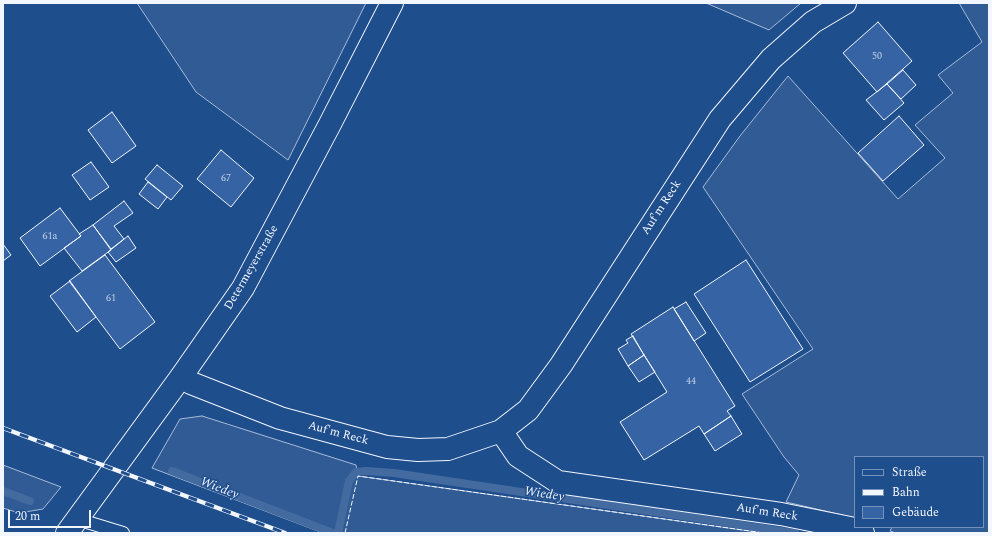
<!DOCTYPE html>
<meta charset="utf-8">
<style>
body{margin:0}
#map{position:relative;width:992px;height:536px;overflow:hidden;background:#1f4e8c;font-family:Spectral,serif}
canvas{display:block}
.frame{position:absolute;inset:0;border:4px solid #f2f6ff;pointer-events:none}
.legend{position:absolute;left:854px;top:456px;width:130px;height:72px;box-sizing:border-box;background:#1f4e8c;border:1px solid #7391ba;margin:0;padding:5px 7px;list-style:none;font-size:12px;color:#f2f6ff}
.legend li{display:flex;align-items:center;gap:8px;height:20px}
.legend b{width:20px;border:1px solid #7391ba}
.scale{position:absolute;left:8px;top:510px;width:83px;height:18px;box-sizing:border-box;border:2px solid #f2f6ff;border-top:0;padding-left:5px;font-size:12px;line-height:14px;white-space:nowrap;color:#f2f6ff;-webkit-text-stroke:3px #1f4e8c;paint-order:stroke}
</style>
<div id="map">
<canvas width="992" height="536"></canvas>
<div class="frame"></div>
<ul class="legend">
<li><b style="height:5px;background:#1f4e8c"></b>Straße</li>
<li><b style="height:5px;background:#f2f6ff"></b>Bahn</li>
<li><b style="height:11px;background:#3563a3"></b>Gebäude</li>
</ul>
<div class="scale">20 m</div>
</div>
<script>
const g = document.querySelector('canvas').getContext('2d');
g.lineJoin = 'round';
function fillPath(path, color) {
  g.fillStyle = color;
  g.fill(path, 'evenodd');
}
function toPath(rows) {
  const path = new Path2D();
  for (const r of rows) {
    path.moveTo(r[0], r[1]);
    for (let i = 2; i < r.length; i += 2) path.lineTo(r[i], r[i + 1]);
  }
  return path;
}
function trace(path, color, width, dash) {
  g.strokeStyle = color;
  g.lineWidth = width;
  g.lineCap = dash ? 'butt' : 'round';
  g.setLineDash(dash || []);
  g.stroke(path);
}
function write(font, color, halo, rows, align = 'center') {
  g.font = font + ' Spectral,serif';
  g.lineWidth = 3;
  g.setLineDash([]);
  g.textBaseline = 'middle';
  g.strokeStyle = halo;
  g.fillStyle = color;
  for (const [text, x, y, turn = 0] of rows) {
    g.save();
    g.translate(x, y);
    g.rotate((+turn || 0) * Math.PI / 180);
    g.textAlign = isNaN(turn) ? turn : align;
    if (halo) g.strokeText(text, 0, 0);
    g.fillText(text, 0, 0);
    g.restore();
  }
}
const built = toPath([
 [137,3,366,3,288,160,196,92,137,3],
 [706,3,801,3,769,30,706,3],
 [959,3,989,3,989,533,896,533,890,531,892,527,983,527,983,457,855,457,855,518,786,502,799,475,784,457,742,394,813,349,703,187,740,136,788,76,898,199,945,158,915,125,953,93,938,75,982,42,959,3],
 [202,416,356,465,358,476,764,533,323,533,152,468,180,419,202,416],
 [3,465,61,487,43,509,19,513,3,508,3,465]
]);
fillPath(built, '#305b95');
trace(built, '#a8bbd7', 1);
trace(toPath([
 [172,471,333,533],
 [3,491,30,501],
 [338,533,349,481,356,472,366,471,394,473,795,533]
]), '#446ba0', 8);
const building = toPath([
 [878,22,912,61,877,92,843,53,878,22],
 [903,70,916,85,901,99,887,84,903,70],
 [887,84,904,103,884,120,866,100,887,84],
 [112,112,136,146,112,163,88,130,112,112],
 [899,116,924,145,883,181,858,153,899,116],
 [221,150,254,178,231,207,197,179,221,150],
 [91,162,109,187,90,200,72,175,91,162],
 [157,165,183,186,171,200,145,179,157,165],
 [148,182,167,197,158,209,139,194,148,182],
 [124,201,133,213,114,226,124,239,111,249,93,225,124,201],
 [60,208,81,236,40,266,20,238,60,208],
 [93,225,111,250,82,271,64,248,81,236,79,234,93,225],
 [128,236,136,248,116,262,108,252,128,236],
 [3,244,11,255,3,261,3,244],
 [105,255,155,322,120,349,69,281,105,255],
 [746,260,803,349,750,382,694,294,746,260],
 [70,281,96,317,77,332,50,296,70,281],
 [686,302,706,333,694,341,674,309,686,302],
 [673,307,735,406,727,411,731,416,704,434,699,426,644,460,620,422,667,392,631,334,673,307],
 [633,336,644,355,628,366,618,349,628,343,626,340,633,336],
 [644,355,655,372,639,382,628,366,644,355],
 [731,416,742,434,715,451,704,434,731,416]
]);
fillPath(building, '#3563a3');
trace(building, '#f2f6ff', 1);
const lane = toPath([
 [77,519,123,533]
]);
const street = toPath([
 [181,377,191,383,280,418,387,447,418,450,448,449,501,431,528,410,561,365,720,119,771,59,813,22,845,3],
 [501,431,518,456,558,482,781,514,850,528,863,533],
 [67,533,181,377,243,288,330,124,392,3]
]);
trace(lane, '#f2f6ff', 14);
trace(street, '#f2f6ff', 24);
trace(lane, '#1f4e8c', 12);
trace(street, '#1f4e8c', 22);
const rail = toPath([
 [3,428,285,533]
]);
trace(rail, '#f2f6ff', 4.5);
trace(rail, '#1f4e8c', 3, [9]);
trace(toPath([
 [345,533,358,476,764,533]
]), '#f2f6ff', 1, [5, 2]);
write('10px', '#c3d1e8', null, [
 ["50",877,57],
 ["67",226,179],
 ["61a",50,237],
 ["61",111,299],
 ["44",691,382]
]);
write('12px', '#f2f6ff', '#1f4e8c', [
 ["Auf'm Reck",662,208,-57],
 ["Determeyerstraße",252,268,-60],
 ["Auf'm Reck",338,434,15],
 ["Auf'm Reck",767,513,9]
]);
write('italic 13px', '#f2f6ff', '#1f4e8c', [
 ["Wiedey",219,489,21],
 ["Wiedey",544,495,9]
]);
</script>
